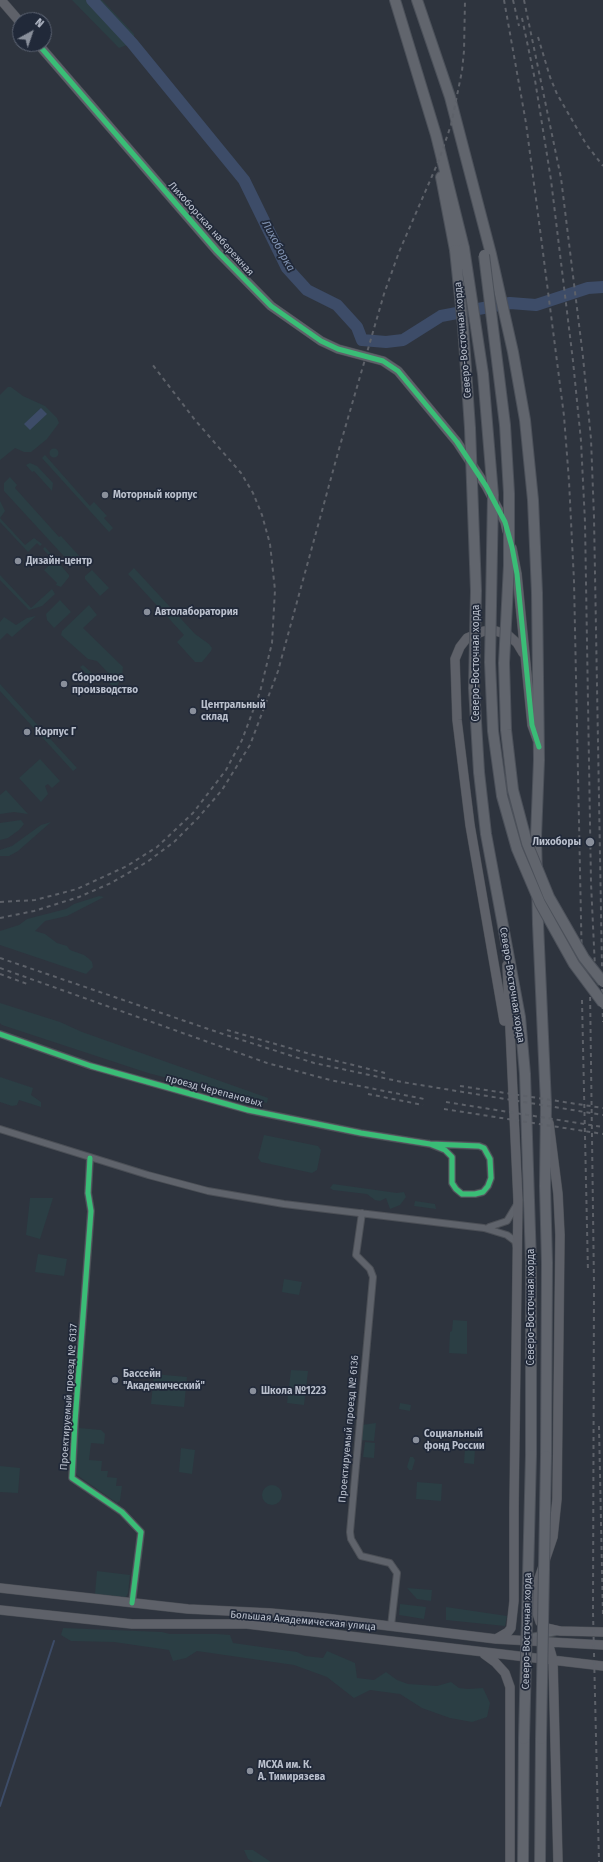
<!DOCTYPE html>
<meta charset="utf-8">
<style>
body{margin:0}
#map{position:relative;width:603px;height:1862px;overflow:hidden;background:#2e343e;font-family:"Fira Sans",sans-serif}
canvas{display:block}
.north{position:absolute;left:12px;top:12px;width:40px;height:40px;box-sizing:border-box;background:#212939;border:1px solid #5e6574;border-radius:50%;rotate:40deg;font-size:11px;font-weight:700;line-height:16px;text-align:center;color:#bac0cd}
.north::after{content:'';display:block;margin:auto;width:14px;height:18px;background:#898f9b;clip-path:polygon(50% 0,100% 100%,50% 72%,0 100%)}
</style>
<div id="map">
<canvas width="603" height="1862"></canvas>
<div class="north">N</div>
</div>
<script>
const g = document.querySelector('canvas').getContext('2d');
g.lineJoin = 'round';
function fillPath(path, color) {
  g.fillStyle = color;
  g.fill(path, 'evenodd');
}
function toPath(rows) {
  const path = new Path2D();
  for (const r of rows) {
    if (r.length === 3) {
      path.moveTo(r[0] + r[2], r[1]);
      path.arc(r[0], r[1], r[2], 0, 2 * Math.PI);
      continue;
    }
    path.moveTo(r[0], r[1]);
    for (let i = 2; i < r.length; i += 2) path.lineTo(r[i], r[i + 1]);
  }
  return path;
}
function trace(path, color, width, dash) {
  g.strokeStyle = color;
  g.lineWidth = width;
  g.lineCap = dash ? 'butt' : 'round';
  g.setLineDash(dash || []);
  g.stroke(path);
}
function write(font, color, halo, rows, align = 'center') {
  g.font = font + ' "Fira Sans",sans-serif';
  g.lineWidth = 3.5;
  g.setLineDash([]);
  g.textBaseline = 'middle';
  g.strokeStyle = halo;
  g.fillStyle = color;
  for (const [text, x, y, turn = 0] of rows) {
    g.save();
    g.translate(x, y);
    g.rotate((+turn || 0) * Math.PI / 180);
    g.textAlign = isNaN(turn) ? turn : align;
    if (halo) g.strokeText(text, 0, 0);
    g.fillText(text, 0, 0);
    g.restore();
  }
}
fillPath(toPath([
 [72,0,102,0,134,34,134,38,127,45,119,48],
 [8,387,11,387,23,396,45,406,57,418,59,423,47,439,31,452,24,452,15,448,0,460,0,395],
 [54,453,4.5],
 [45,455,90,506,94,502,107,516,104,518,113,528,109,532,42,458],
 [30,463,37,466,53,483,52,491,34,471,32,472,26,465],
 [10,477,17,485,15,488,59,537,61,536,81,558,72,565,4,491,4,483],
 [0,501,5,511,0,518,25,545,34,538,42,544,40,546,37,543,28,552,0,522],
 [45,547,69,575,69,577,61,587,56,585,57,583,44,570,54,561,43,549],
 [134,568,195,634,209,644,212,648,211,651,202,662,195,662,177,642,184,635,128,574],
 [92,570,109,588,100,596,85,579,85,576],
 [0,575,31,608,52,589,55,594,42,606,29,610,0,580],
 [60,600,71,612,54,628,47,620,46,614],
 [89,605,97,615,83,628,123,667,122,676,117,686,113,686,110,684,109,682,112,677,97,661,88,659,61,635,62,631],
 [36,616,12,637,7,633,0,640,0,622,4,617,16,625,27,618],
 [83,665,94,675,90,678,80,667],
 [0,684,77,768,73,771,0,691],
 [40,759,60,781,52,788,48,784,45,786,48,794,41,802,19,778],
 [6,790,28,814,14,812,0,814,0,795],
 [21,820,24,824,19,830,8,838,0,840,0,823],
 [51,822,18,851,9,856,0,856,0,850,12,846,41,825],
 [99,896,104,897,67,916,45,921,35,931,45,934,57,943,67,946,70,950,84,955,88,958,92,962,93,967,86,974,0,945,0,931,19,925,27,919,66,909,74,904],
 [0,1003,60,1022,82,1032,268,1098,267,1103,148,1073,2,1025,0,1023],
 [0,1077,33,1088,31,1095,41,1102,41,1107,19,1100,17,1105,12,1106,0,1102],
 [264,1135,318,1146,321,1150,317,1170,312,1173,261,1162,258,1158],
 [333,1184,397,1193,404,1192,406,1197,400,1205,390,1209,386,1198,380,1201,375,1200,367,1194,333,1190,330,1188],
 [30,1198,53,1198,40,1239,26,1235],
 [415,1201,435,1204,436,1209,414,1206],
 [38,1254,67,1259,64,1276,35,1272],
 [284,1279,302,1282,299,1295,282,1292],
 [453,1320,467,1321,467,1354,449,1353,450,1332,452,1331],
 [291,1370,308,1371,304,1405,287,1403],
 [154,1374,187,1377,184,1407,151,1404],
 [400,1403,411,1405,410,1411,399,1409],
 [376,1423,374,1441,361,1440,362,1425],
 [79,1428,101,1430,105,1434,104,1444,91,1443,89,1460,102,1461,101,1471,108,1471,107,1477,117,1478,116,1486,122,1486,120,1501,117,1503,77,1475,75,1471,77,1430],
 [365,1442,375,1443,374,1458,363,1457],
 [181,1448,195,1450,192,1474,179,1472],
 [465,1448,475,1449,474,1464,464,1463],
 [410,1457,413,1457,415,1460,412,1470,409,1470,407,1467],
 [0,1466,20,1468,18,1493,0,1492],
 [417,1482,442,1484,441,1501,416,1499],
 [272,1495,10],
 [97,1571,130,1575,128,1593,126,1597,95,1594],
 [407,1588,432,1590,431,1601,417,1599],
 [400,1604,426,1607,424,1619,399,1615],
 [446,1607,507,1616,505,1626,446,1620],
 [63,1628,162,1632,170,1634,217,1634,230,1635,233,1643,297,1652,305,1656,323,1658,327,1651,355,1663,357,1678,374,1680,386,1672,397,1680,408,1684,437,1686,451,1682,459,1688,468,1689,483,1688,490,1703,487,1717,472,1722,450,1718,422,1708,400,1694,370,1690,354,1698,327,1677,294,1665,197,1651,186,1658,173,1661,169,1650,114,1642,71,1641,61,1635],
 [244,1850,253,1850,271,1862,253,1862,248,1859]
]), '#2b3e44');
fillPath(toPath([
 [41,408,47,414,30,430,24,424]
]), '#3d4c68');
trace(toPath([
 [0,1806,54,1641]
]), '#3d4c68', 2);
trace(toPath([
 [92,0,132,43,244,180,287,268,307,290,337,305,357,327,362,340,386,342,403,340,441,316,510,303,536,305,588,288,603,287]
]), '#3d4c68', 12);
const street = toPath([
 [0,1034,91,1066,248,1110,361,1133,430,1144,479,1146,484,1148,490,1159,491,1178,488,1186,483,1192,475,1194,462,1194,456,1189,452,1183,452,1157,445,1150,430,1144],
 [0,1129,148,1175,208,1191,284,1204,484,1228,507,1235,515,1241,516,1245],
 [90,1158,88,1193,91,1211,75,1422,72,1478,122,1512,141,1532,132,1603],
 [362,1213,356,1255,370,1269,373,1277,350,1532,351,1539,361,1556,390,1563,397,1573,391,1626],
 [489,1227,507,1221,516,1206],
 [526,1638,556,1632]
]);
const secondary = toPath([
 [1,0,20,22],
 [38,44,217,251,271,306,321,341,338,349,383,361,398,371,457,442,486,486,505,522,507,531],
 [512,548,517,574,532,725,537,739],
 [504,1021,470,825,457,720,455,659,460,647,467,638,484,631,496,631,508,635,517,643,523,653],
 [549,1123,558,1194,560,1235,557,1499,553,1537,537,1584,535,1607,540,1622,547,1628,560,1631,603,1632],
 [0,1588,188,1609,270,1613,324,1618,496,1639,603,1645],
 [0,1610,132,1624,247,1624,603,1666],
 [496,1639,508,1632,511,1628,514,1601,514,1507,518,1200,507,965],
 [546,1641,549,1646,553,1660,558,1862],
 [484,1654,495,1662,505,1673,510,1687,510,1862]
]);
const primary = toPath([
 [395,0,436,135,464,248],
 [417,0,450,97,491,254,513,352,525,420,533,500,537,593,539,760,536,837,538,924,546,1104,545,1186,547,1263,546,1456],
 [441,177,455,250],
 [479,772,486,834,520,1017,525,1074,531,1263,531,1455],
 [523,1862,524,1739],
 [540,1862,541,1739]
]);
trace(street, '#4b4f56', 8);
trace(secondary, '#4b4f56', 10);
trace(primary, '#4c515a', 12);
trace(street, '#5f636b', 6);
trace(secondary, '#5e6169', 9);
trace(primary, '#61656d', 10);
trace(toPath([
 [504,0,526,123,541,237,564,416,569,481,574,581,582,967],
 [513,0,519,26],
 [524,0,561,178,583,357,591,439,594,517,602,968],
 [522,18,535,80,551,180,573,361,581,441,585,522,591,883,595,968],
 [538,37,550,77,557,94,586,144,603,166],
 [0,902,35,900,77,889,127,866,157,847,193,813,226,770,242,740,260,692,272,643,275,590,270,544,262,515,253,493,241,473,195,420,152,364],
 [0,918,34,911,79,897,111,883,147,862,174,842,198,818,222,790,250,745,278,671,339,449,384,294,399,252,439,160,451,125,462,71,464,51,465,0],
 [0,958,223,1034,314,1063,402,1082,603,1115],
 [0,968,267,1063,330,1080,424,1099],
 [0,974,30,985],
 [590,989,594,1285,593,1612,599,1862],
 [602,989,603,1022],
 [582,1000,588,1272],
 [227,1030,317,1056,385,1073],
 [460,1086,603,1108],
 [368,1094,423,1105],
 [446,1102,603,1127],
 [444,1109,603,1134],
 [599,1426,603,1618]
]), '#5d6169', 2, [4, 4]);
const primaryBridge = toPath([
 [464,248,483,374,493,495,490,662,493,731,502,796,517,849,540,903,574,964,603,1003],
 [455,250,463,326,470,428,476,591,474,688,479,772],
 [484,255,505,425,509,493,509,565,504,663,506,730,513,790,527,843,549,897,584,958,603,982],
 [524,1739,531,1455],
 [541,1739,546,1456]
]);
trace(primaryBridge, '#4c515a', 12, []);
trace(primaryBridge, '#61656d', 10);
trace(toPath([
 [38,44,217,251,271,306,321,341,338,349,383,361,398,371,457,442,486,486,505,522,512,547,517,574,532,725,539,747],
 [0,1034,91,1066,248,1110,361,1133,430,1144,479,1146,484,1148,490,1159,491,1178,488,1186,483,1192,475,1194,462,1194,456,1189,452,1183,452,1157,445,1150,430,1144],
 [90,1158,88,1193,91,1211,75,1422,72,1478,122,1512,141,1532,132,1603]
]), '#3abd76', 5);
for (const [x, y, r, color] of [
 [105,495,4,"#898f9b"],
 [18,561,4,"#898f9b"],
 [147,612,4,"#898f9b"],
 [64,684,4,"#898f9b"],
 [193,711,4,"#898f9b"],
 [27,732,4,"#898f9b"],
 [590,842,5,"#898f9b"],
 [115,1380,4,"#898f9b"],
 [253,1391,4,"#898f9b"],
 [416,1440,4,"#898f9b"],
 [250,1771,4,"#898f9b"]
]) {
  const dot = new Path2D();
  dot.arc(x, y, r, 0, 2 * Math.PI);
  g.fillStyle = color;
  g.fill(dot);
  trace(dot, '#212939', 1.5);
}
write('10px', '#bac0cd', '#212939', [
 ["Лихоборская набережная",211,229,48],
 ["Северо-Восточная хорда",463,340,-95],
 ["Северо-Восточная хорда",476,663,-90],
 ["Северо-Восточная хорда",512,985,81],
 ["проезд Черепановых",214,1091,15],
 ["Северо-Восточная хорда",531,1307,-90],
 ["Проектируемый проезд № 6137",69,1397,-86],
 ["Проектируемый проезд № 6136",349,1429,-85],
 ["Большая Академическая улица",303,1621,5],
 ["Северо-Восточная хорда",527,1631,-89]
]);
write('bold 10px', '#bac0cd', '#212939', [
 ["Моторный корпус",113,495],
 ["Дизайн-центр",26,561],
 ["Автолаборатория",155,612],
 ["Сборочное",72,678],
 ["производство",72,690],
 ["Центральный",201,705],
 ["склад",201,717],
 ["Корпус Г",35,732],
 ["Лихоборы",581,842,"right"],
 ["Бассейн",123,1374],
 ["\"Академический\"",123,1386],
 ["Школа №1223",261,1391],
 ["Социальный",424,1434],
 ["фонд России",424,1446],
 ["МСХА им. К.",258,1765],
 ["А. Тимирязева",258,1777]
], 'left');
write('italic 11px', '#8294b3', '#212939', [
 ["Лихоборка",278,246,61]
]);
</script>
